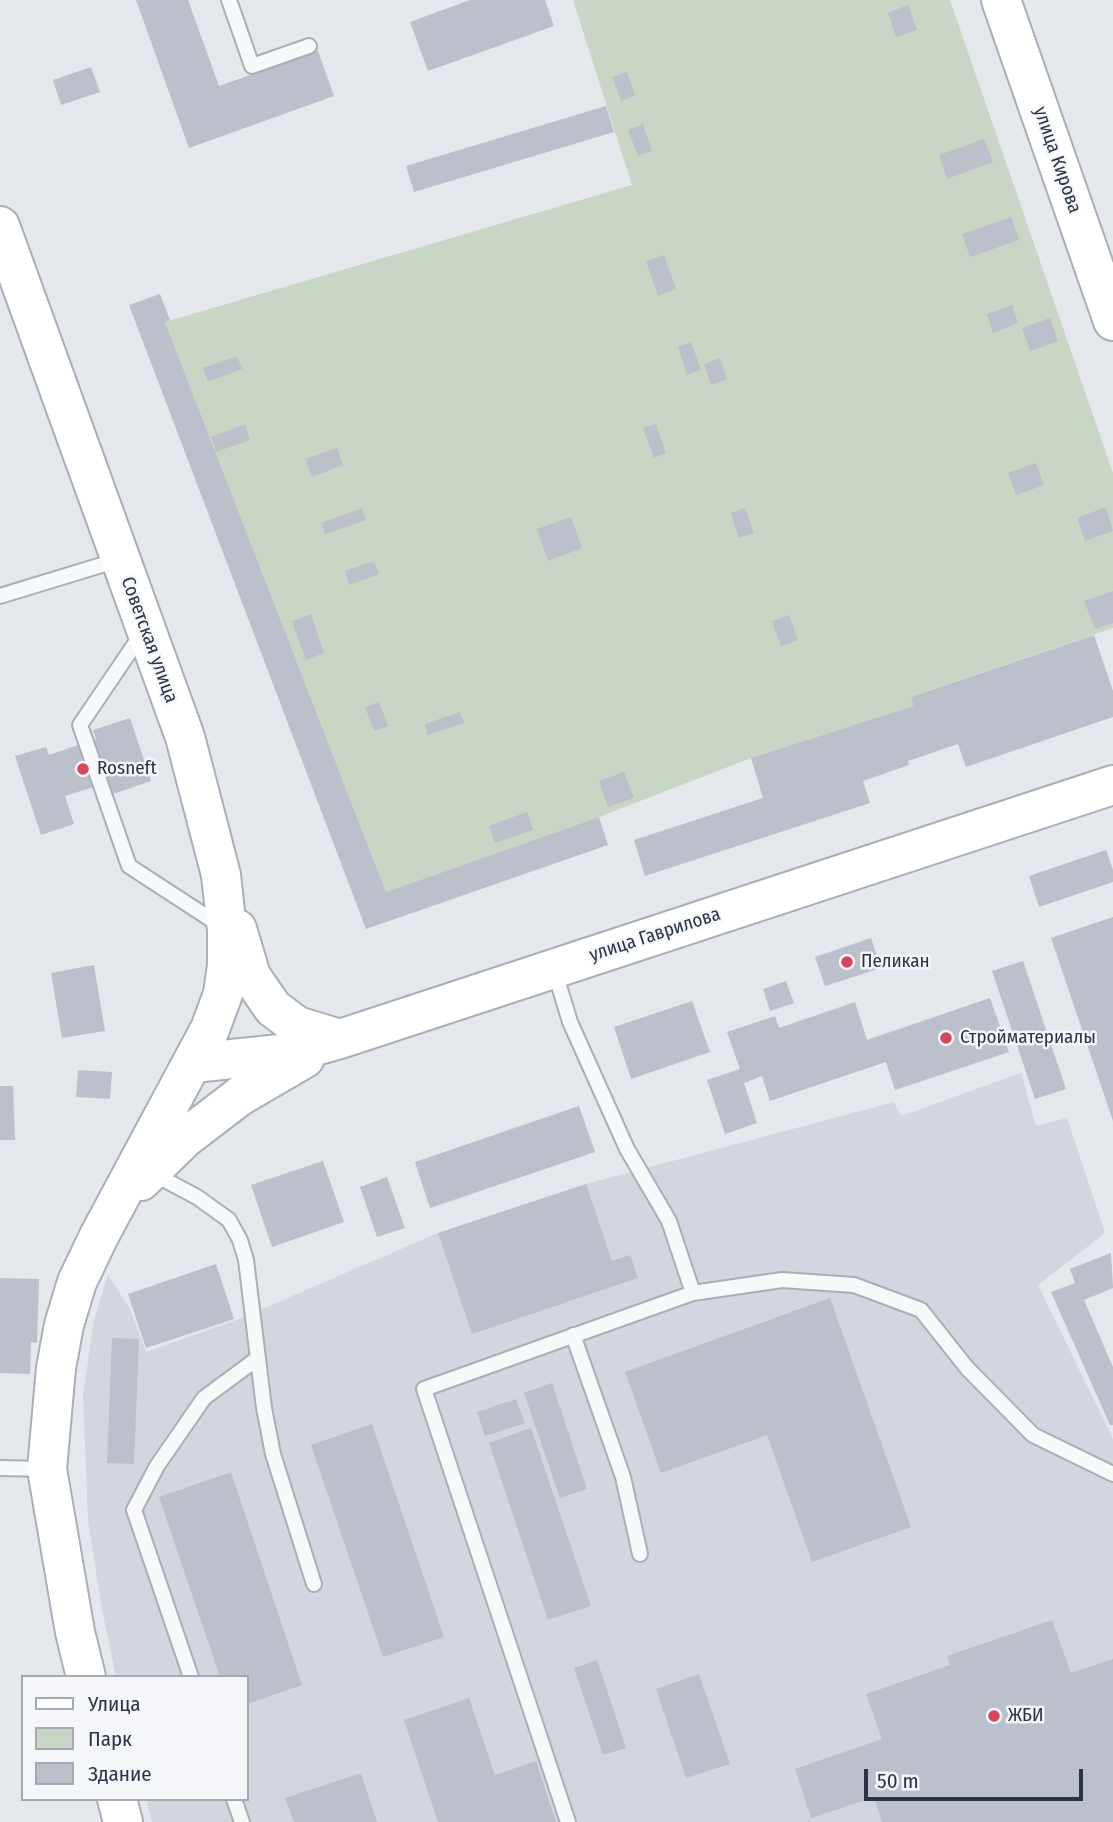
<!DOCTYPE html>
<meta charset="utf-8">
<style>
body{margin:0}
#map{position:relative;width:1113px;height:1822px;overflow:hidden;background:#e4e7ec;font-family:"Fira Sans Condensed",sans-serif}
canvas{display:block}
.legend{position:absolute;left:21px;top:1675px;width:228px;height:126px;box-sizing:border-box;background:#f4f6f9;border:2px solid #a4a8b1;margin:0;padding:9px 12px;list-style:none;font-size:21px;color:#2b3445}
.legend li{display:flex;align-items:center;gap:14px;height:35px}
.legend b{width:35px;border:2px solid #a4a8b1}
.scale{position:absolute;left:864px;top:1769px;width:219px;height:32px;box-sizing:border-box;border:4px solid #2b3445;border-top:0;padding-left:9px;font-size:21px;line-height:24px;white-space:nowrap;color:#2b3445;-webkit-text-stroke:5px #f4f6f9;paint-order:stroke}
</style>
<div id="map">
<canvas width="1113" height="1822"></canvas>
<ul class="legend">
<li><b style="height:9px;background:#fff"></b>Улица</li>
<li><b style="height:19px;background:#c9d6c5"></b>Парк</li>
<li><b style="height:19px;background:#bbc0ca"></b>Здание</li>
</ul>
<div class="scale">50 m</div>
</div>
<script>
const g = document.querySelector('canvas').getContext('2d');
g.lineJoin = 'round';
function fillPath(path, color) {
  g.fillStyle = color;
  g.fill(path, 'evenodd');
}
function toPath(rows) {
  const path = new Path2D();
  for (const r of rows) {
    path.moveTo(r[0], r[1]);
    for (let i = 2; i < r.length; i += 2) path.lineTo(r[i], r[i + 1]);
  }
  return path;
}
function trace(path, color, width, dash) {
  g.strokeStyle = color;
  g.lineWidth = width;
  g.lineCap = dash ? 'butt' : 'round';
  g.setLineDash(dash || []);
  g.stroke(path);
}
function write(font, color, halo, rows, align = 'center') {
  g.font = font + ' "Fira Sans Condensed",sans-serif';
  g.lineWidth = 5;
  g.setLineDash([]);
  g.textBaseline = 'middle';
  g.strokeStyle = halo;
  g.fillStyle = color;
  for (const [text, x, y, turn = 0] of rows) {
    g.save();
    g.translate(x, y);
    g.rotate((+turn || 0) * Math.PI / 180);
    g.textAlign = isNaN(turn) ? turn : align;
    if (halo) g.strokeText(text, 0, 0);
    g.fillText(text, 0, 0);
    g.restore();
  }
}
fillPath(toPath([
 [1021,1073,1036,1126,1067,1118,1105,1233,1038,1285,1113,1439,1113,1822,152,1822,146,1799,247,1799,247,1677,116,1677,101,1604,88,1519,83,1396,94,1320,108,1275,130,1309,146,1352,239,1319,438,1233,586,1184,894,1102,901,1116]
]), '#d2d6de');
fillPath(toPath([
 [573,0,950,0,1113,473,1113,628,911,697,913,706,751,758,599,817,386,892,165,322,632,185]
]), '#c9d6c5');
fillPath(toPath([
 [136,0,188,0,219,86,318,51,334,96,189,148],
 [470,0,545,0,554,26,428,71,410,22],
 [908,5,917,30,896,37,888,13],
 [91,67,100,92,61,105,53,80],
 [627,72,635,95,621,101,612,77],
 [606,106,614,132,414,192,406,166],
 [643,124,652,151,638,156,628,130],
 [984,139,993,162,947,179,939,155],
 [1011,217,1019,240,970,257,962,234],
 [664,255,676,289,658,296,646,261],
 [160,294,170,320,165,322,386,892,599,817,608,845,366,929,129,305],
 [1012,305,1018,323,993,333,987,314],
 [1050,318,1058,341,1030,351,1022,328],
 [691,342,701,370,687,375,678,347],
 [237,356,242,369,208,382,203,368],
 [720,358,727,379,711,385,704,364],
 [245,424,250,440,216,452,211,437],
 [656,424,666,453,654,458,643,428],
 [337,448,343,465,312,477,305,459],
 [1036,463,1044,485,1016,495,1008,473],
 [1106,507,1113,531,1085,541,1077,518],
 [362,508,366,520,325,534,321,523],
 [745,508,754,533,739,538,731,513],
 [571,517,582,548,548,561,537,529],
 [374,561,379,574,349,585,345,571],
 [1113,591,1113,623,1095,629,1084,601],
 [311,614,324,653,306,660,292,621],
 [789,615,798,640,781,646,772,621],
 [1094,635,1113,691,1113,717,966,767,958,744,908,761,909,765,863,781,870,803,645,876,634,840,763,798,751,758,913,706,911,697],
 [379,702,388,726,374,731,365,707],
 [460,712,464,723,428,735,425,724],
 [130,718,151,781,113,794,109,782,65,796,74,824,41,835,15,756,46,747,49,755,96,739,93,730],
 [624,772,634,798,608,807,599,781],
 [527,812,533,830,495,843,489,826],
 [1106,850,1113,870,1113,882,1039,907,1029,876],
 [1113,917,1113,1121,1051,938],
 [871,938,881,968,825,986,815,957],
 [1023,961,1066,1089,1035,1099,992,971],
 [94,965,105,1031,62,1038,51,973],
 [786,981,794,1003,770,1011,763,989],
 [990,998,1009,1052,895,1090,886,1062,770,1101,762,1076,744,1083,757,1123,725,1134,707,1080,740,1069,727,1032,775,1016,779,1028,855,1002,867,1040],
 [692,1001,710,1052,631,1079,614,1027],
 [78,1070,112,1072,110,1099,76,1097],
 [0,1086,13,1086,15,1140,0,1140],
 [579,1106,595,1152,430,1208,415,1162],
 [323,1161,344,1222,272,1247,251,1185],
 [387,1177,405,1228,377,1237,360,1187],
 [586,1184,612,1261,630,1255,638,1278,472,1334,438,1233],
 [1111,1253,1113,1288,1084,1300,1113,1367,1113,1425,1110,1425,1051,1292,1075,1283,1070,1269],
 [216,1264,234,1319,146,1348,128,1294],
 [0,1278,39,1279,37,1343,31,1342,30,1374,0,1373],
 [830,1298,911,1527,812,1562,767,1435,661,1473,625,1372],
 [112,1338,139,1339,134,1464,107,1463],
 [552,1383,587,1489,560,1498,524,1393],
 [516,1399,525,1423,485,1436,477,1412],
 [372,1424,444,1637,383,1657,311,1445],
 [531,1428,591,1606,548,1620,489,1443],
 [231,1472,302,1685,247,1704,247,1677,220,1677,159,1497],
 [1052,1620,1071,1673,1113,1659,1113,1822,882,1822,874,1797,811,1818,795,1769,882,1739,866,1694,950,1665,947,1656],
 [597,1660,626,1748,603,1755,574,1668],
 [699,1674,730,1764,686,1778,656,1689],
 [469,1698,495,1775,536,1761,556,1822,438,1822,404,1720],
 [361,1773,377,1822,294,1822,285,1798]
]), '#bbc0ca');
const lane = toPath([
 [229,0,252,66,309,46],
 [0,596,118,560],
 [143,632,80,725,129,866,221,926],
 [554,969,570,1022,627,1149,669,1221,693,1293,424,1389,568,1822],
 [152,1173,197,1197,229,1220,240,1240,246,1260,264,1408,273,1454,314,1584],
 [693,1293,782,1280,854,1285,921,1310,967,1368,1033,1435,1113,1474],
 [573,1335,623,1477,640,1554],
 [0,1468,46,1469],
 [191,1677,134,1510,157,1466,204,1398,258,1358],
 [234,1799,242,1822]
]);
const secondary = toPath([
 [1001,0,1113,321],
 [0,226,185,737,221,875,227,930,227,965,223,994,210,1029,99,1236,77,1282,64,1325,56,1368,47,1469,75,1632,86,1677],
 [237,929,251,976,273,1008,297,1026,340,1039],
 [193,1063,290,1053,340,1039,1113,785],
 [141,1181,185,1138,240,1096,305,1058],
 [117,1799,123,1822]
]);
trace(lane, '#a9aeb7', 18);
trace(secondary, '#a9aeb7', 42);
trace(lane, '#f7f8fa', 14);
trace(secondary, '#fff', 38);
for (const [x, y, r, color] of [
 [83,769,7,"#d1495b"],
 [847,962,7,"#d1495b"],
 [946,1038,7,"#d1495b"],
 [994,1716,7,"#d1495b"]
]) {
  const dot = new Path2D();
  dot.arc(x, y, r, 0, 2 * Math.PI);
  g.fillStyle = color;
  g.fill(dot);
  trace(dot, '#f4f6f9', 2.5);
}
write('19px', '#2b3445', '#f4f6f9', [
 ["улица Кирова",1057,160,71],
 ["Советская улица",149,640,70],
 ["улица Гаврилова",655,935,-18]
]);
write('19px', '#2b3445', '#f4f6f9', [
 ["Rosneft",97,769],
 ["Пеликан",861,962],
 ["Стройматериалы",960,1038],
 ["ЖБИ",1008,1716]
], 'left');
</script>
